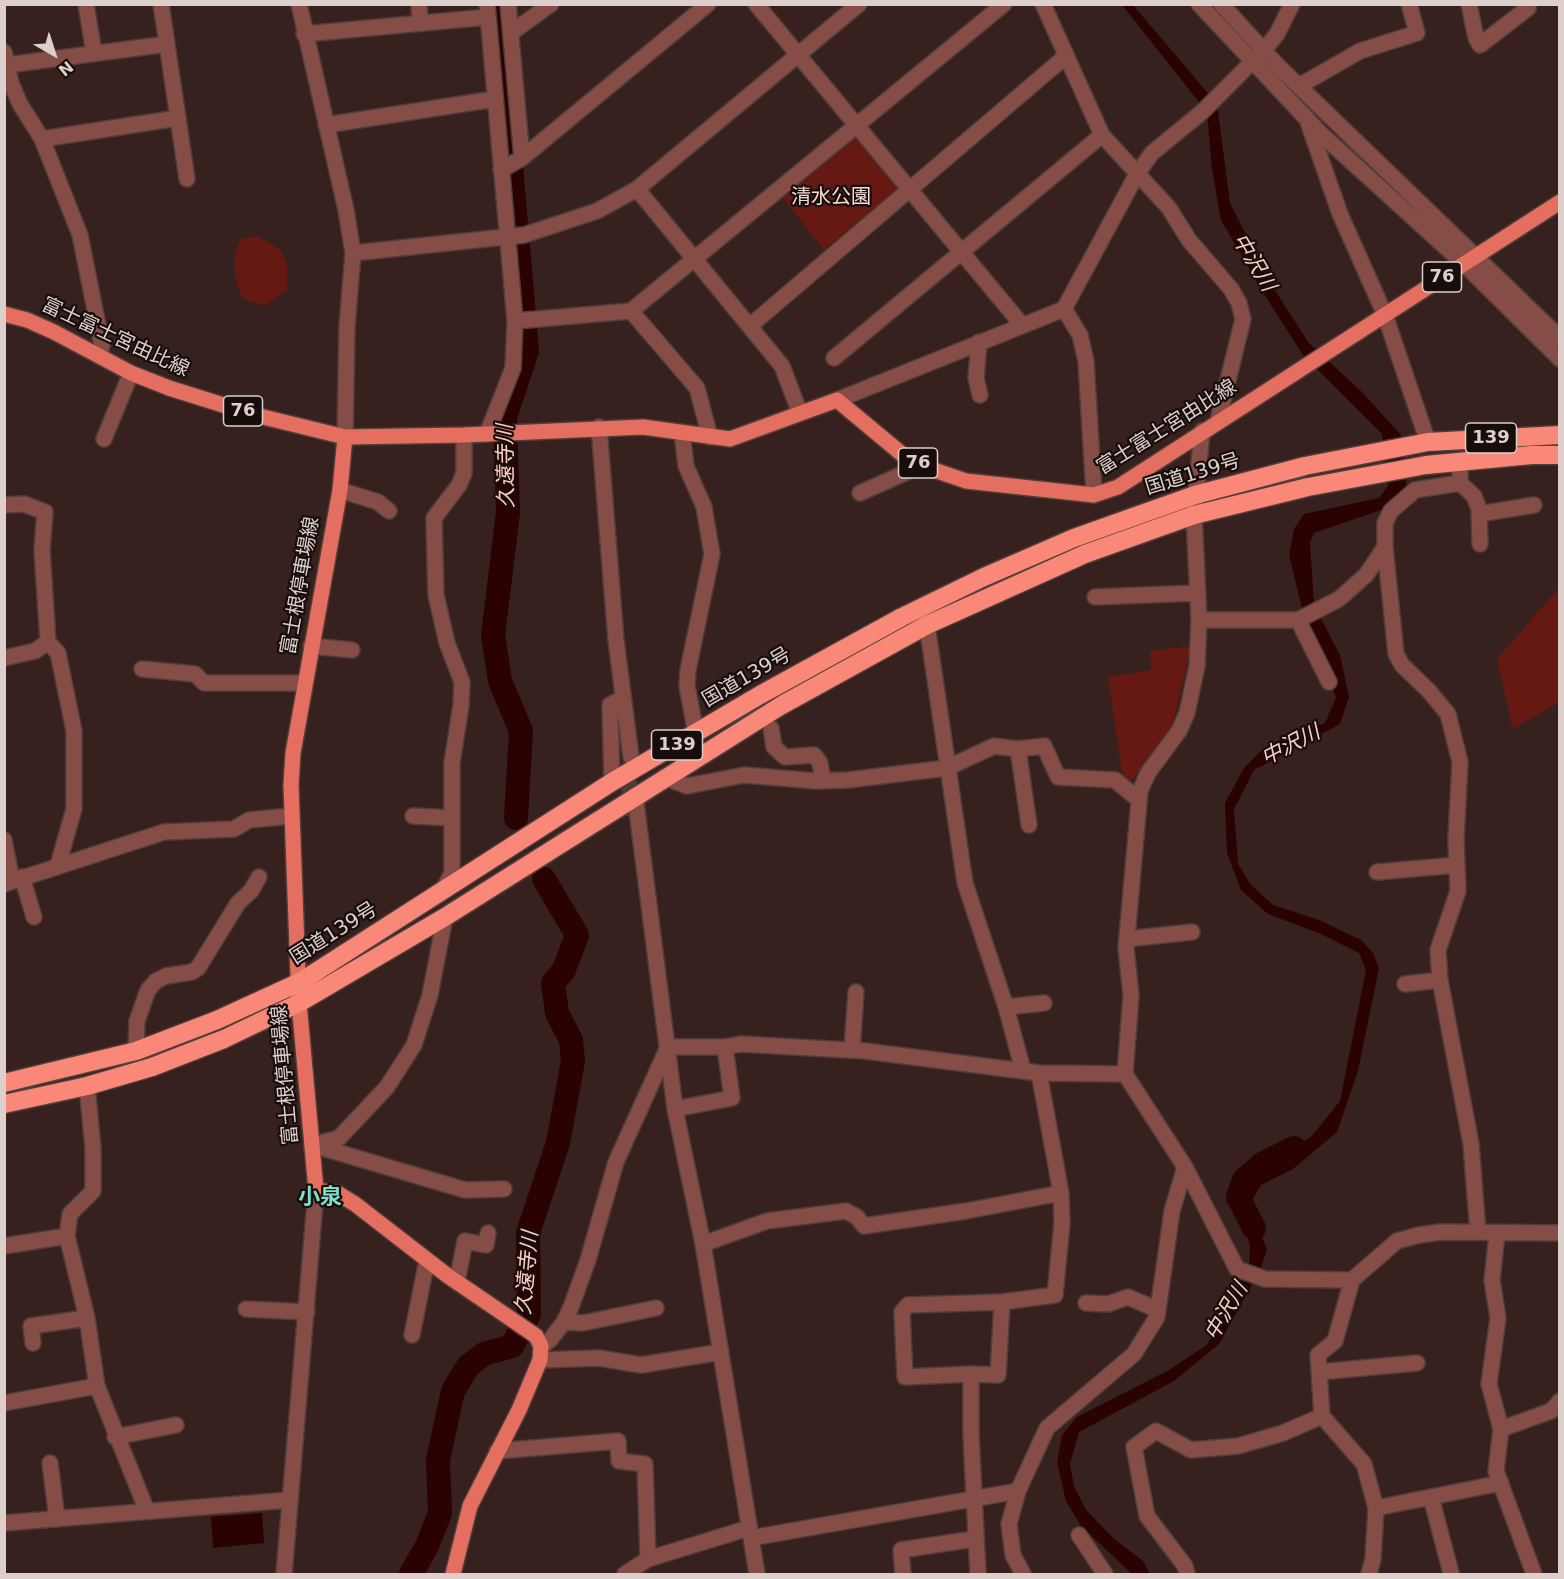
<!DOCTYPE html>
<meta charset="utf-8">
<style>
body{margin:0}
#map{position:relative;width:1564px;height:1579px;overflow:hidden;background:#36211e;font-family:"DejaVu Sans",sans-serif}
canvas{display:block}
.frame{position:absolute;inset:0;border:6px solid #ddcfcc;pointer-events:none}
.north{position:absolute;left:24px;top:24px;width:60px;height:60px;-webkit-text-stroke:4px #170e0c;paint-order:stroke;rotate:141deg;font-size:16px;font-weight:700;line-height:24px;text-align:center;color:#ddcfcc}
.north::after{content:'';display:block;margin:auto;width:21px;height:27px;background:#ddcfcc;clip-path:polygon(50% 0,100% 100%,50% 72%,0 100%)}
</style>
<div id="map">
<canvas width="1564" height="1579"></canvas>
<div class="frame"></div>
<div class="north">N</div>
</div>
<script>
const g = document.querySelector('canvas').getContext('2d');
g.lineJoin = 'round';
function fillPath(path, color) {
  g.fillStyle = color;
  g.fill(path, 'evenodd');
}
function toPath(rows) {
  const path = new Path2D();
  for (const r of rows) {
    path.moveTo(r[0], r[1]);
    for (let i = 2; i < r.length; i += 2) path.lineTo(r[i], r[i + 1]);
  }
  return path;
}
function trace(path, color, width, dash) {
  g.strokeStyle = color;
  g.lineWidth = width;
  g.lineCap = dash ? 'butt' : 'round';
  g.setLineDash(dash || []);
  g.stroke(path);
}
function write(font, color, halo, rows, align = 'center') {
  g.font = font + ' "DejaVu Sans","Noto Sans JP",sans-serif';
  g.lineWidth = 4.5;
  g.setLineDash([]);
  g.textBaseline = 'middle';
  g.strokeStyle = halo;
  g.fillStyle = color;
  for (const [text, x, y, turn = 0] of rows) {
    g.save();
    g.translate(x, y);
    g.rotate((+turn || 0) * Math.PI / 180);
    g.textAlign = isNaN(turn) ? turn : align;
    if (halo) g.strokeText(text, 0, 0);
    g.fillText(text, 0, 0);
    g.restore();
  }
}
fillPath(toPath([
 [851,135,858,135,901,186,824,250,780,194],
 [257,236,281,250,287,264,287,289,264,306,242,298,235,278,235,253,241,239],
 [1559,588,1559,702,1513,729,1497,659],
 [1191,646,1172,728,1131,781,1123,780,1108,677,1151,670,1150,651]
]), '#661913');
fillPath(toPath([
 [1122,5,1133,5,1217,104,1230,203,1271,284,1308,342,1363,393,1401,435,1407,490,1381,510,1314,533,1310,543,1314,605,1340,655,1349,697,1340,724,1254,770,1234,809,1238,864,1251,885,1273,905,1319,920,1361,940,1373,953,1379,968,1358,1071,1337,1132,1293,1169,1261,1185,1249,1205,1267,1249,1261,1268,1219,1344,1174,1381,1079,1432,1070,1464,1074,1486,1086,1510,1114,1539,1143,1561,1150,1574,1132,1574,1081,1526,1066,1501,1057,1462,1062,1435,1077,1417,1169,1370,1207,1345,1249,1266,1250,1246,1238,1203,1242,1188,1265,1163,1311,1137,1340,1101,1366,970,1359,953,1321,934,1268,914,1241,890,1227,853,1225,803,1244,768,1264,748,1325,723,1336,698,1303,613,1289,555,1294,529,1304,514,1379,498,1388,486,1382,434,1303,355,1262,291,1221,220,1212,169,1207,112],
 [262,1513,264,1543,213,1548,211,1517]
]), '#2a0202');
trace(toPath([
 [497,4,527,351,505,417,508,513,493,635,500,681,521,731,516,818],
 [1254,1228,1238,1197,1244,1180,1262,1164,1294,1148],
 [411,1574,427,1546,440,1513,438,1460,453,1391,468,1366,484,1354,512,1346,529,1314,528,1233,558,1143,573,1061,571,1040,557,1013,553,983,564,970,577,935,544,879]
]), '#2a0202', 24);
trace(toPath([
 [628,816,630,763]
]), '#4f3b38', 15, [15, 8]);
const minor = toPath([
 [86,4,94,53],
 [299,4,346,210,353,253,347,327,345,437],
 [419,4,420,22],
 [487,4,515,321,513,368,487,434],
 [508,4,522,158],
 [756,4,1022,325],
 [1043,4,1102,135,1169,208,1189,240,1231,289,1239,303,1243,319,1218,421],
 [1199,4,1321,134,1463,263,1560,359],
 [1221,4,1279,67,1560,338],
 [1469,4,1476,38,1480,45,1528,8,1527,4],
 [511,33,551,4],
 [304,34,488,17],
 [4,52,11,83,20,104,42,139,80,235,102,345,99,356],
 [7,65,167,44],
 [1299,86,1360,51,1417,33,1409,4],
 [178,118,187,179],
 [1308,122,1340,214,1385,315,1428,442],
 [326,125,495,99],
 [42,139,178,118,161,4],
 [501,170,522,158,708,4],
 [637,189,782,366,800,413],
 [353,253,524,235,597,211,637,189,859,4],
 [1064,309,1080,335,1086,361,1094,495],
 [631,311,697,388,710,437],
 [515,321,631,311,1004,4],
 [751,325,1066,56],
 [979,342,976,378,980,395],
 [834,358,1102,135],
 [837,400,1064,309,1137,174,1152,153,1202,112,1263,51,1277,34,1292,4],
 [599,427,616,640,631,757],
 [1202,431,1194,515,1199,620,1197,666,1187,713,1179,731,1148,773,1140,791,1126,948,1131,995,1125,1074,1185,1167,1237,1269,1265,1279,1352,1280,1397,1241,1419,1235,1441,1232,1560,1233],
 [682,433,686,466,704,507,712,554,688,670,687,686,696,734],
 [104,439,131,373],
 [1460,483,1474,496,1479,509,1480,544],
 [340,490,378,502,389,511],
 [860,493,907,472,916,463],
 [4,505,24,504,45,512,42,550,48,642,35,651,4,658],
 [1479,514,1534,505],
 [1385,547,1396,654,1402,665,1429,691,1448,714,1460,762,1456,839,1458,891,1438,950,1440,980,1471,1144,1478,1232],
 [1095,597,1197,593],
 [1199,620,1298,620,1339,599,1366,575,1385,547,1385,523,1391,511,1415,490,1460,483,1460,462],
 [1298,620,1329,682],
 [927,625,965,883,1006,1007,1023,1070],
 [48,642,58,653,74,731,74,809,58,865],
 [311,646,352,650],
 [142,669,195,674,204,683,305,683],
 [771,728,774,747,785,757,814,755,820,763,823,781],
 [1018,749,1029,825],
 [664,777,687,786,744,775,816,781,848,780,947,768,994,746,1018,749,1044,746,1058,777,1115,780,1139,800],
 [612,782,610,705,623,698],
 [635,795,675,1109,703,1244,757,1574],
 [413,816,451,818],
 [4,840,12,881],
 [1377,872,1457,865],
 [22,877,34,917],
 [4,884,164,832,234,829,249,820,291,816],
 [442,892,452,873,452,763,461,705,462,682,447,643,436,595,434,518,459,485,464,473,464,435],
 [1127,939,1192,932],
 [1405,984,1440,980],
 [1006,1007,1044,1003],
 [852,1050,856,992],
 [136,1051,137,1021,148,990,156,981,166,976,192,972,198,968,238,903,251,891,259,877],
 [675,1109,732,1098,725,1047],
 [313,1145,339,1138,387,1087,414,1045,430,995,445,917],
 [313,1145,465,1190,504,1189],
 [1497,1234,1492,1280,1498,1318,1489,1384,1501,1429,1496,1471,1534,1574],
 [67,1236,70,1214,93,1191,93,1148,87,1086],
 [703,1244,767,1221,846,1211,857,1217,864,1226,966,1211,1061,1193],
 [4,1246,67,1236,87,1318,97,1386,147,1511],
 [1352,1280,1335,1341,1318,1355,1322,1416,1364,1464,1376,1508,1373,1559,1369,1574],
 [457,1281,465,1241,486,1245,488,1233],
 [1086,1303,1108,1304,1128,1297,1158,1310],
 [246,1309,307,1312],
 [564,1322,583,1323,656,1308],
 [412,1335,427,1260],
 [33,1343,31,1326,87,1318],
 [541,1346,550,1340,564,1322,571,1307,588,1260,616,1162,668,1047,725,1047,741,1044,865,1051,1039,1073,1125,1074],
 [540,1360,599,1358,641,1365,721,1352],
 [1319,1372,1417,1363],
 [971,1374,998,1375,1002,1302],
 [4,1403,97,1386],
 [1501,1429,1551,1411,1560,1401],
 [115,1437,176,1425],
 [497,1451,618,1441,619,1461,645,1464,648,1559],
 [50,1463,57,1519],
 [1431,1497,1451,1573],
 [1376,1508,1501,1483],
 [4,1523,289,1500],
 [1079,1535,1105,1574],
 [751,1538,1018,1491],
 [284,1574,316,1190],
 [625,1574,648,1559,749,1528],
 [903,1574,901,1550,974,1539],
 [978,1574,971,1435,971,1374,905,1377,902,1312,908,1305,1002,1302,1055,1295,1062,1223,1061,1193,1039,1073],
 [1023,1574,1013,1555,1009,1524,1018,1491,1047,1428,1134,1354,1157,1317,1172,1211,1185,1167],
 [1187,1574,1185,1566,1147,1516,1134,1447,1156,1431,1191,1450,1238,1446,1283,1433,1322,1416]
]);
const major = toPath([
 [4,314,27,320,54,332,131,373,169,388,255,415,345,437,464,435,643,427,730,439,837,400,903,455,934,470,966,481,1094,495,1118,487,1560,202],
 [345,437,340,490,293,753,291,785,299,1003,316,1190,337,1193,355,1204,448,1276,536,1336,541,1346,540,1360,519,1410,470,1506,453,1574]
]);
const highway = toPath([
 [4,1083,136,1051,217,1020,300,982,612,782,760,695,902,617,984,577,1074,538,1195,495,1305,466,1428,442,1560,435],
 [4,1104,87,1086,152,1067,224,1039,299,1003,445,917,782,705,927,625,1085,554,1194,515,1308,487,1426,465,1532,455,1560,455]
]);
trace(minor, '#513d3a', 18);
trace(major, '#513d3a', 18);
trace(highway, '#513d3a', 21);
trace(minor, '#864d46', 15);
trace(major, '#e46e60', 15);
trace(highway, '#f98879', 18);
for (const [x, y, w] of [
 [1442,277,39],
 [243,411,39],
 [1491,438,51],
 [918,463,39],
 [677,745,51]
]) {
  const box = new Path2D();
  box.roundRect(x - w / 2, y - 15, w, 30, 4.5);
  g.fillStyle = '#170e0c';
  g.fill(box);
  trace(box, '#ddcfcc', 1.5);
}
write('bold 18px', '#ddcfcc', null, [
 ["76",1442,277],
 ["76",243,411],
 ["139",1491,438],
 ["76",918,463],
 ["139",677,745]
]);
write('20px', '#f4dad6', '#170e0c', [
 ["清水公園",831,198]
]);
write('20px', '#ddcfcc', '#170e0c', [
 ["富士富士宮由比線",115,338,25],
 ["富士富士宮由比線",1167,428,-32],
 ["国道139号",1193,475,-17],
 ["富士根停車場線",301,586,-80],
 ["国道139号",747,678,-30],
 ["国道139号",334,934,-32],
 ["富士根停車場線",286,1075,-95]
]);
write('italic 21px', '#feccc4', '#170e0c', [
 ["中沢川",1253,263,59],
 ["久遠寺川",507,466,-91],
 ["中沢川",1291,746,-27],
 ["久遠寺川",528,1273,-85],
 ["中沢川",1227,1312,-59]
]);
write('bold 22px', '#7bdfca', '#170e0c', [
 ["小泉",320,1198]
]);
</script>
